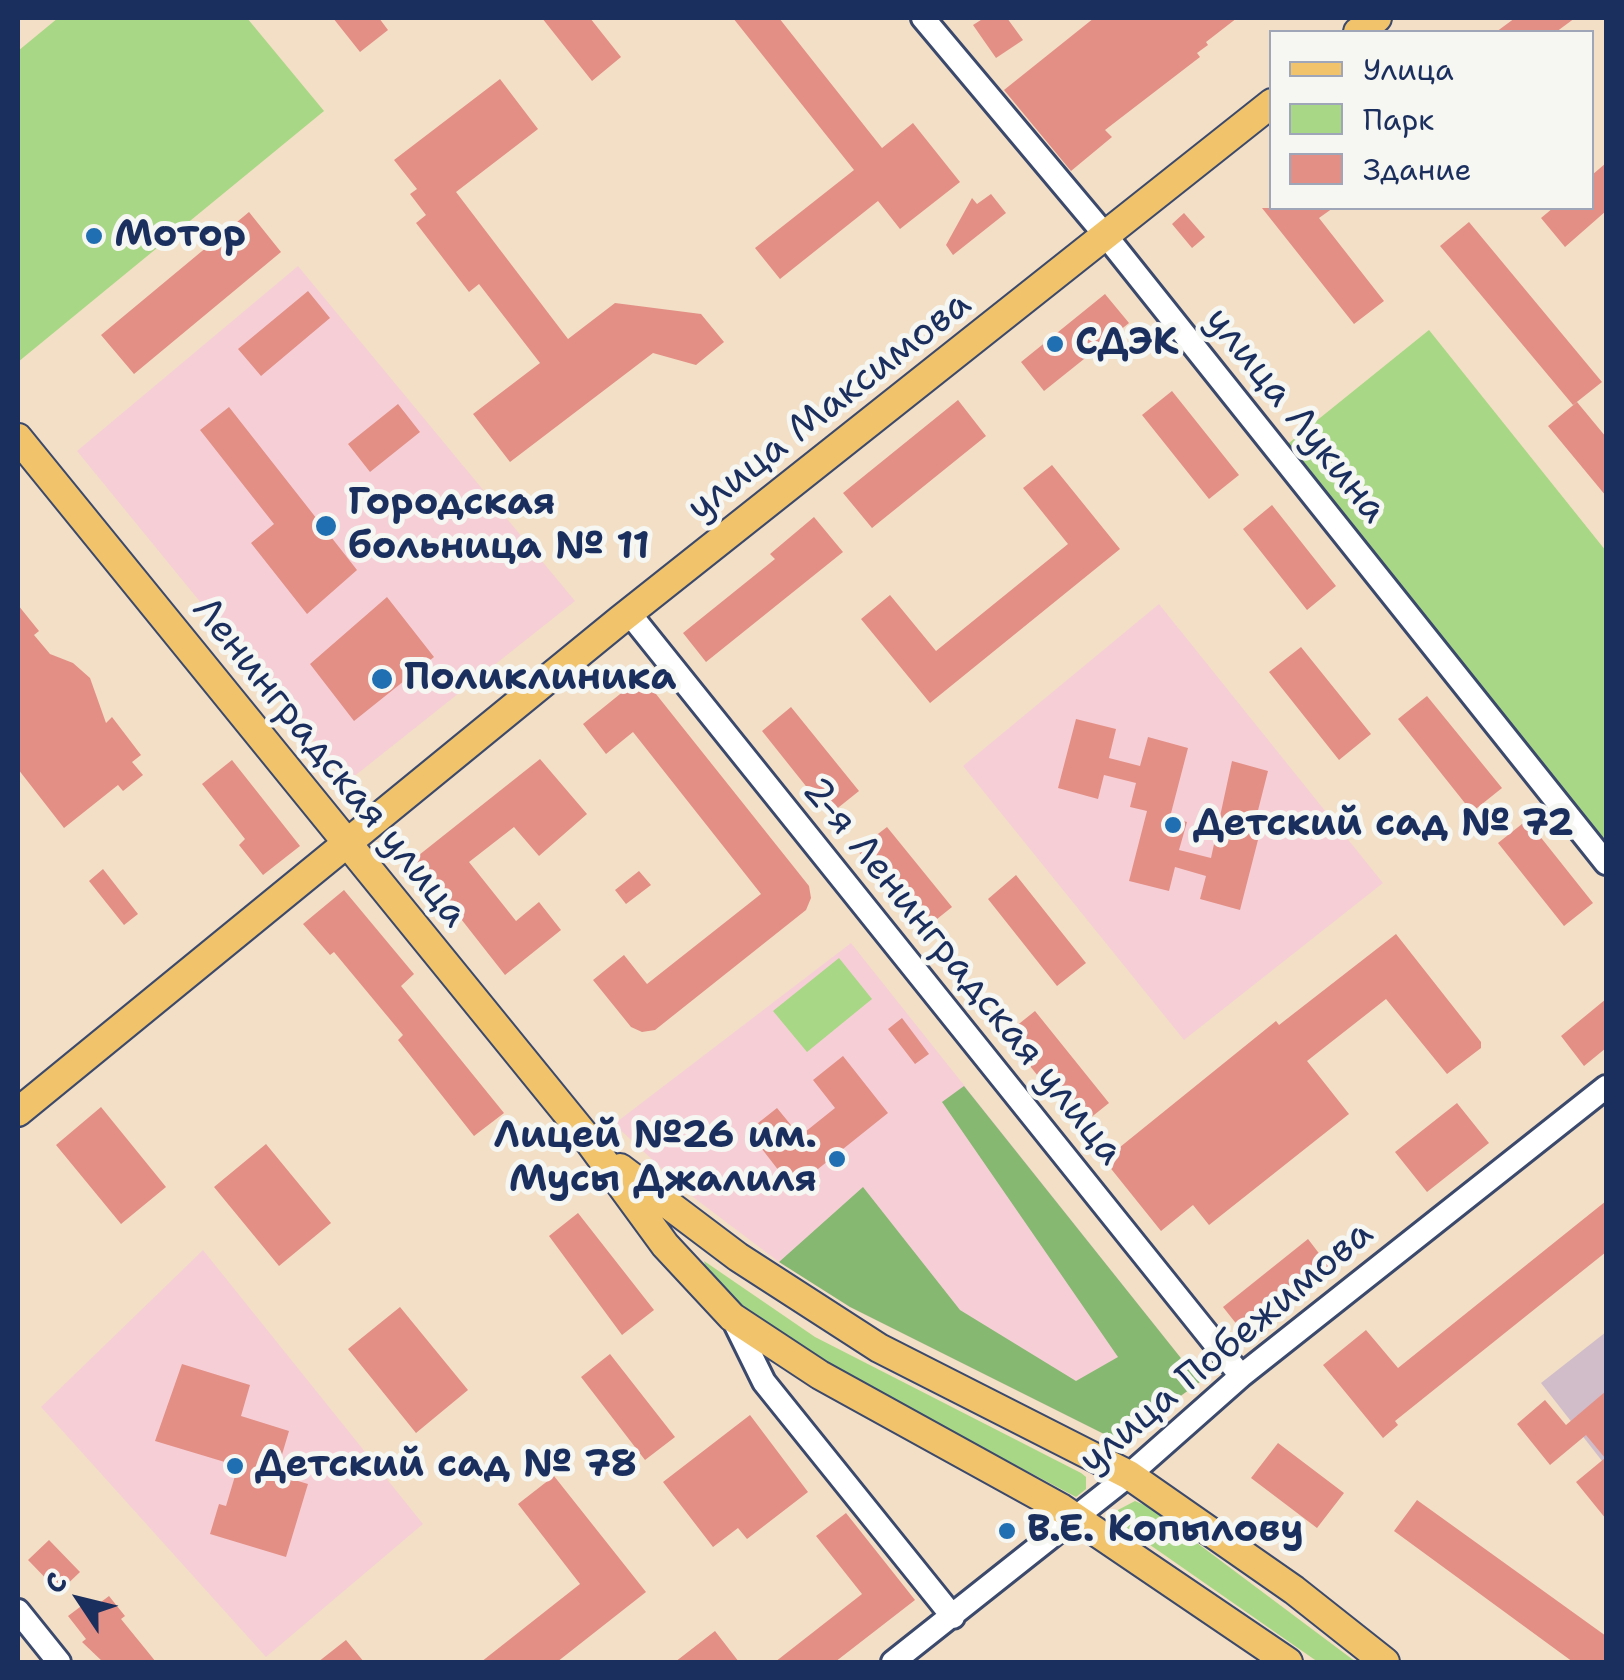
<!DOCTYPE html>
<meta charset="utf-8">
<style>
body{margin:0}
#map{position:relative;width:1624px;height:1680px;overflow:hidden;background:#f2dfc5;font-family:"Shantell Sans",sans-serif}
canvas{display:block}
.frame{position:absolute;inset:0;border:20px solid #1b2f5e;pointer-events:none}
.legend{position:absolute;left:1269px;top:30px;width:325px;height:180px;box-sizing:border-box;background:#f6f6f2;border:2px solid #9ea6b7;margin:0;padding:12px 18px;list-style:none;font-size:30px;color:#1b2f5e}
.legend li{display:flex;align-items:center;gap:20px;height:50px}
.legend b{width:50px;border:2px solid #9ea6b7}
.north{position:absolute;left:30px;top:1550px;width:100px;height:100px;-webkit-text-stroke:8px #f6f6f2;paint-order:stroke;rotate:305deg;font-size:28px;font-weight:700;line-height:40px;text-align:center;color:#1b2f5e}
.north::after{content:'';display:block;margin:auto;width:35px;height:45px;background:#1b2f5e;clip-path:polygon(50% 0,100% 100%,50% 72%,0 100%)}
</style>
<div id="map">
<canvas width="1624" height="1680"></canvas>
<div class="frame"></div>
<ul class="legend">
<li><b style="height:12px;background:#f1c36a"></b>Улица</li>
<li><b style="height:28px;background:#a8d785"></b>Парк</li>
<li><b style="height:28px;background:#e38f86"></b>Здание</li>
</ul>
<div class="north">С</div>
</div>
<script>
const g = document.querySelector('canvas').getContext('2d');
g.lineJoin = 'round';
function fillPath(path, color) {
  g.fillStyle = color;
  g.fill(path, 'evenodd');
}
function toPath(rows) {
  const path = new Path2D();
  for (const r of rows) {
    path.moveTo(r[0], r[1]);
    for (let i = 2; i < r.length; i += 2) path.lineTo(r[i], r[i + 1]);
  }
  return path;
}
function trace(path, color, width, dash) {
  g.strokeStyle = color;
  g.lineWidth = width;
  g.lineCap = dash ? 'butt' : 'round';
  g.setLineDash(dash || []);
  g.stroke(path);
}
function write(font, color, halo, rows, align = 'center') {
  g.font = font + ' "Shantell Sans",sans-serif';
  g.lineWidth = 10;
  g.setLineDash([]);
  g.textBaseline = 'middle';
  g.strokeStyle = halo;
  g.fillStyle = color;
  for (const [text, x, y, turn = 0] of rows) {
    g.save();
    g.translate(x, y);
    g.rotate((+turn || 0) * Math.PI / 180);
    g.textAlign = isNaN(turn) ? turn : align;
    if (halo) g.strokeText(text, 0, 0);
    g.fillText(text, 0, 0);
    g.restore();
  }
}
fillPath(toPath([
 [298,266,575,601,347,782,77,451],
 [1159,604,1383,883,1184,1040,963,766],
 [851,943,1200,1382,1118,1441,850,1307,779,1262,689,1194,614,1124],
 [203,1250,423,1524,266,1657,41,1407]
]), '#f6cfd6');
fillPath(toPath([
 [1606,1332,1606,1466,1541,1383]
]), '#d1bdc9');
fillPath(toPath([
 [58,18,247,18,324,111,18,362,18,51],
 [1429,330,1606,551,1606,849,1284,447],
 [839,958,872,999,807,1052,773,1011],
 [704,1261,815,1337,1081,1473,1086,1477,1086,1489,1076,1497,845,1375,752,1314,708,1275],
 [1135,1501,1149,1507,1356,1662,1318,1662,1130,1531,1118,1519,1118,1510]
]), '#a8d785');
fillPath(toPath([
 [964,1086,1200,1382,1118,1441,850,1307,779,1262,863,1187,960,1310,1076,1381,1118,1357,942,1102]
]), '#86b872');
fillPath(toPath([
 [333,18,379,18,388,30,360,52],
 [542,18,590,18,621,57,592,81],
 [733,18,779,18,882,148,913,123,960,182,900,229,878,201,780,279,755,248,854,170],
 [984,18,1007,18,1023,40,996,58,973,25],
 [1094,18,1237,18,1206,42,1208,45,1197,53,1200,57,1105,130,1112,137,1071,171,1004,90],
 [1515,18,1575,18,1556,32,1496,32],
 [500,79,538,129,456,192,568,339,615,303,701,314,724,342,696,365,653,353,510,462,473,414,540,363,479,284,469,292,416,223,426,215,410,194,417,189,394,160],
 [1606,163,1606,211,1565,247,1541,218,1553,208,1592,208,1592,175],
 [991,194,1006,213,953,255,946,245,972,198,977,204],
 [1262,208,1333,208,1319,218,1384,301,1354,324],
 [249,212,281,252,134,374,101,335],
 [1184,213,1205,237,1192,248,1172,224],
 [1469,222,1602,382,1573,405,1440,246],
 [308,291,330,318,261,376,238,349],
 [1105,294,1129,323,1044,391,1021,362],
 [1172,391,1239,475,1209,499,1142,415],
 [958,400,986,436,872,528,843,493],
 [1577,402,1606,437,1606,496,1548,426],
 [398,404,420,432,370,472,348,444],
 [229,407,357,570,307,614,251,543,274,524,200,430],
 [1052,465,1120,549,930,703,861,619,890,595,936,651,1068,544,1023,488],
 [1272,505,1336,586,1307,610,1243,529],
 [814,517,843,552,706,662,683,633,775,559,770,554],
 [387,597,434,657,354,721,310,664],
 [18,605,39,631,34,635,50,654,73,663,90,678,106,723,112,717,141,755,132,762,143,775,123,791,118,785,64,828,18,769],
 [1301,647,1371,734,1339,760,1269,672],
 [641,685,652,689,809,886,811,898,806,910,655,1030,642,1032,631,1027,593,980,624,955,647,984,761,894,633,732,606,754,583,724,630,686],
 [1427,696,1502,788,1472,812,1398,719],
 [791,707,859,791,829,815,762,731],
 [1076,719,1116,729,1109,758,1140,766,1148,737,1188,748,1170,817,1187,822,1179,850,1211,858,1232,761,1268,771,1251,838,1258,840,1240,910,1200,899,1206,876,1175,867,1169,891,1129,881,1147,811,1130,807,1136,783,1104,775,1098,799,1058,788],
 [540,759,587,814,539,856,514,827,469,862,516,921,539,902,561,930,505,975,414,859],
 [232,760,300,846,263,875,239,845,245,839,202,784],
 [1527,820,1593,903,1564,926,1498,843],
 [887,827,952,907,922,931,857,850],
 [103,869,138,914,124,925,89,881],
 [639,871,651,885,626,904,615,890],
 [1016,875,1086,963,1057,986,988,899],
 [344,890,414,974,401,986,504,1113,474,1136,398,1040,403,1035,334,952,330,955,303,924],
 [1396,934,1481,1042,1481,1048,1447,1074,1386,999,1307,1061,1349,1114,1209,1225,1193,1205,1161,1231,1104,1160,1276,1021,1279,1025],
 [1606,999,1606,1048,1584,1066,1561,1036],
 [1035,1011,1109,1103,1079,1127,1005,1035],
 [902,1018,929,1054,915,1064,888,1029],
 [843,1056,888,1113,793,1189,748,1131,777,1108,800,1136,835,1108,813,1080],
 [1457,1103,1489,1143,1427,1192,1395,1152],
 [101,1107,166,1187,121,1224,56,1145],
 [266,1144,331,1223,279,1266,214,1187],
 [1606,1201,1606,1252,1395,1421,1398,1425,1383,1438,1323,1365,1366,1330,1398,1368],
 [578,1213,654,1310,622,1335,549,1236],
 [1308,1239,1331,1269,1246,1336,1223,1307],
 [400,1307,468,1390,416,1433,348,1349],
 [610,1354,675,1437,645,1460,581,1377],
 [182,1364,250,1385,241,1416,289,1431,281,1458,293,1461,288,1478,308,1484,286,1557,210,1534,219,1504,226,1506,238,1466,155,1441],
 [1606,1391,1606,1519,1576,1482,1605,1458,1586,1435,1550,1465,1517,1424,1545,1400,1566,1425],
 [750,1415,808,1492,747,1539,738,1528,713,1547,663,1482],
 [1278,1443,1344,1493,1317,1528,1251,1478],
 [554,1476,646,1592,557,1662,481,1662,580,1584,518,1504],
 [1417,1500,1606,1636,1606,1662,1573,1662,1394,1531],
 [846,1513,915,1600,835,1662,775,1662,862,1594,816,1536],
 [49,1540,80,1572,59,1592,28,1560],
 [109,1596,125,1616,121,1619,156,1662,103,1662,82,1642,86,1639,68,1616,84,1604,89,1611],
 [715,1631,739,1662,675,1662],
 [346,1640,364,1662,318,1662]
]), '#e38f86');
const minor = toPath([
 [923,18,1106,236,1606,863],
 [629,613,1241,1376],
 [732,1317,764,1382,953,1617],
 [18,1611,59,1662],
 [893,1662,1129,1475,1241,1376,1606,1087]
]);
const major = toPath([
 [1358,32,1377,18],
 [18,438,583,1133,665,1245,732,1317,820,1375,1061,1508,1288,1662],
 [18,1112,620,620,1272,103],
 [620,1168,738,1257,879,1348,1129,1475,1294,1590,1385,1662]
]);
trace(minor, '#3b496d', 28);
trace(major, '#3b496d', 32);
trace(minor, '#fff', 22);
trace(major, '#f1c36a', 28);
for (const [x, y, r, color] of [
 [94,236,10,"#1f6fb2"],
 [1055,344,10,"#1f6fb2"],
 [326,526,12,"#1f6fb2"],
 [382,679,12,"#1f6fb2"],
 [1173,825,10,"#1f6fb2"],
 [837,1159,10,"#1f6fb2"],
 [235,1466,10,"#1f6fb2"],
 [1007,1531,10,"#1f6fb2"]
]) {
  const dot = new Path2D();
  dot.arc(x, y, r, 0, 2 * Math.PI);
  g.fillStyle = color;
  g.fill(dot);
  trace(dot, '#f6f6f2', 4);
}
write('bold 38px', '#1b2f5e', '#f6f6f2', [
 ["Мотор",114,236],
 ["СДЭК",1075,344],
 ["Городская",348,504],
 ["больница № 11",348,548],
 ["Поликлиника",404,679],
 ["Детский сад № 72",1193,825],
 ["Лицей №26 им.",817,1137,"right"],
 ["Мусы Джалиля",817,1181,"right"],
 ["Детский сад № 78",255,1466],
 ["В.Е. Копылову",1027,1531]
], 'left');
write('38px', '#1b2f5e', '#f6f6f2', [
 ["улица Максимова",830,407,-38],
 ["улица Лукина",1295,416,51],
 ["Ленинградская улица",329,763,51],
 ["2-я Ленинградская улица",962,972,51],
 ["улица Побежимова",1227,1348,-40]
]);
</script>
